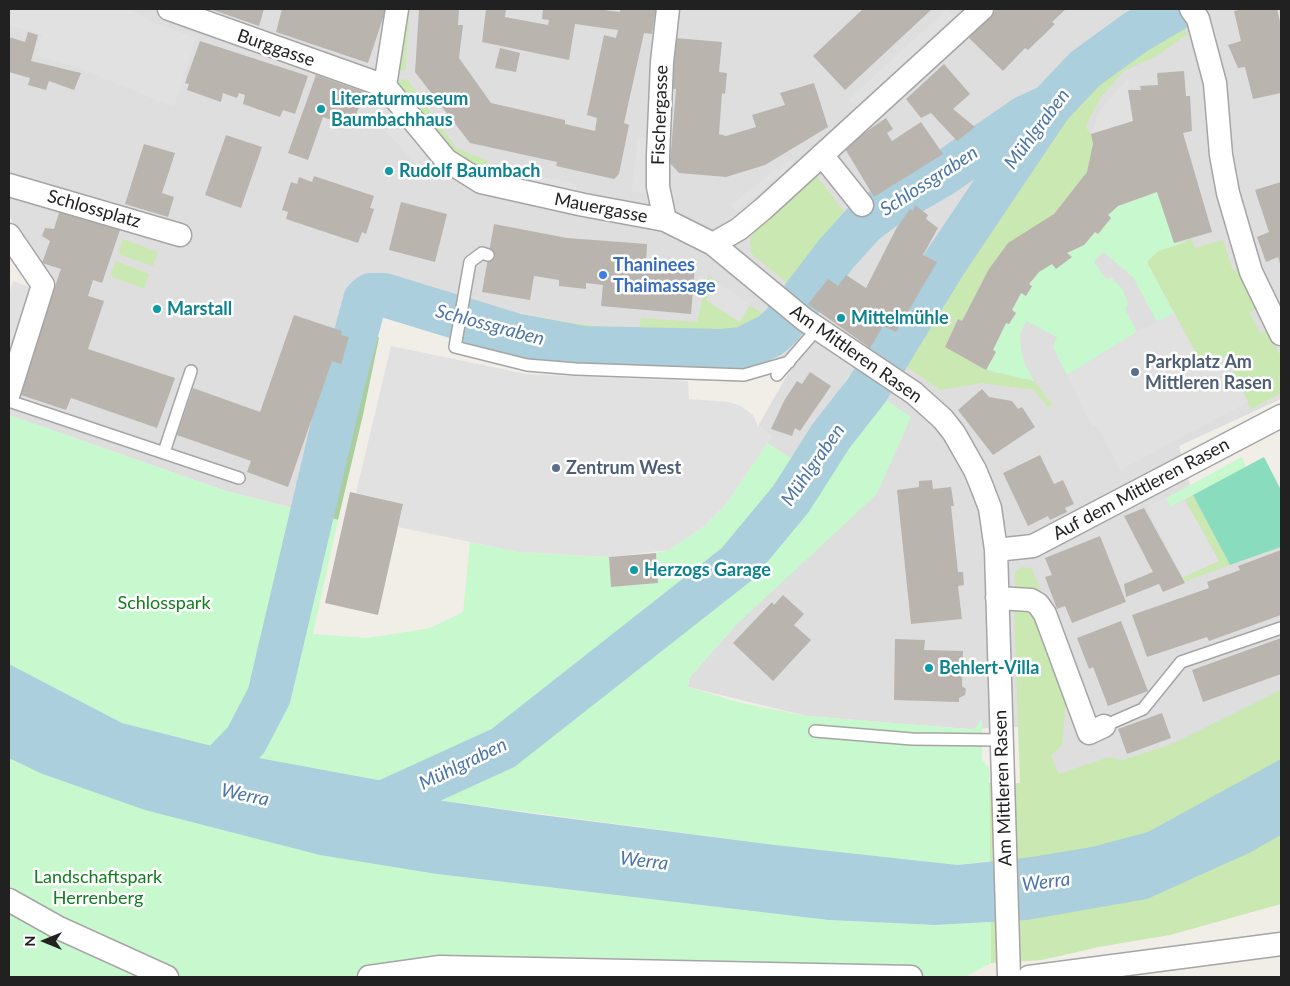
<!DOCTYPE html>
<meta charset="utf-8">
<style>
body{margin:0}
#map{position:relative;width:1290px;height:986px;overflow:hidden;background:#f1eee8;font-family:Lato,sans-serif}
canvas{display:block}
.frame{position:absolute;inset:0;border:10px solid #212121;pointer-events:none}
.north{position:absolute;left:20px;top:916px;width:50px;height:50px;-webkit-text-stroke:4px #fff;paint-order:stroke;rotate:270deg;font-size:14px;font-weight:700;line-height:20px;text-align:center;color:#212121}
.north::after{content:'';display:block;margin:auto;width:18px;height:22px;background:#212121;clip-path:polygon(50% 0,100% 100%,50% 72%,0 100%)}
</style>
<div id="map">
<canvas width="1290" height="986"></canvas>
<div class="frame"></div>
<div class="north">N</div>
</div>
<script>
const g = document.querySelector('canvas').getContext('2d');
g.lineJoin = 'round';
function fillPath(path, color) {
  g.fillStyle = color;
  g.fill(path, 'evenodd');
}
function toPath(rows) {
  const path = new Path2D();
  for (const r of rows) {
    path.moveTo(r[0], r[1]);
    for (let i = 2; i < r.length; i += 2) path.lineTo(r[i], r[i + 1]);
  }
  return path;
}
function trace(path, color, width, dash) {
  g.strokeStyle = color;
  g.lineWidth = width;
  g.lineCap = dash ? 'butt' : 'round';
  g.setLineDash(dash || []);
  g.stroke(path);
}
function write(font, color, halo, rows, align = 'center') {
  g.font = font + ' Lato,sans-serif';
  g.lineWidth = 5;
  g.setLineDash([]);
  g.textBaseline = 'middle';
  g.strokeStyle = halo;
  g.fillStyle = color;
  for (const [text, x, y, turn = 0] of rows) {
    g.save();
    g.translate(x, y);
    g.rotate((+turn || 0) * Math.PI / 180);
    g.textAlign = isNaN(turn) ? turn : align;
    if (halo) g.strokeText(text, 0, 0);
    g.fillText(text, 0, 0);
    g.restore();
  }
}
fillPath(toPath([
 [9,9,1281,9,1281,399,1179,446,1193,495,1230,565,1281,547,1281,700,1101,778,1058,774,1019,759,1018,727,968,729,807,716,688,687,689,678,735,626,849,375,796,462,767,443,772,436,758,426,789,372,733,334,639,331,565,322,447,299,359,276,300,510,226,491,9,415,9,398,46,277,9,216]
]), '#dfdede');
fillPath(toPath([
 [402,9,410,9,405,71,392,72],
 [1174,13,1188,34,1157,56,1124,71,1101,97,1089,119,1086,128,1091,134,1093,144,1087,172,1054,214,989,269,962,321,957,320,945,346,986,370,1034,381,1053,405,1048,407,1034,390,982,383,940,390,894,358,965,237,1032,143,1060,109,1090,71],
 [407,79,456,148,488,161,482,171,449,152,394,81],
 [816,175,848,217,856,212,861,217,798,292,751,253,750,238,761,224],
 [1191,238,1195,248,1223,240,1233,271,1240,269,1257,309,1249,312,1260,333,1267,330,1281,357,1281,376,1279,377,1281,393,1251,409,1226,357,1204,368,1147,262,1158,251,1186,242,1185,240],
 [123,239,158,252,153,266,118,254],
 [116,261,149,274,144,289,110,276],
 [708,275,718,282,707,300,739,322,750,305,794,336,778,354,740,365,574,361,529,356,464,341,470,298,510,312,565,322,639,331,641,318,697,322],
 [1193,495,1230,565,1184,582,1183,577,1219,561,1185,500],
 [1022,567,1031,568,1047,604,1015,588,1015,572],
 [1014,608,1032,613,1067,693,1062,745,1051,756,1059,774,1109,757,1122,760,1172,744,1281,690,1281,904,1170,935,1099,947,1042,960,991,963,989,783,1020,783]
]), '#cae8b1');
fillPath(toPath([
 [366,326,372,329,379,338,363,415,338,520,317,514]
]), '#abce9f');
fillPath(toPath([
 [1157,192,1174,243,1187,242,1158,251,1147,262,1174,313,1157,322,1133,277,1103,252,1094,262,1106,279,1112,278,1123,290,1128,304,1125,309,1137,332,1067,375,1053,347,1057,337,1026,321,1020,335,1021,349,1024,362,1034,381,986,370,996,352,993,350,1006,323,1009,324,1016,313,1012,310,1021,293,1026,296,1032,286,1029,284,1039,272,1052,264,1071,257,1067,253,1084,245,1095,232,1099,234,1111,218,1108,215,1118,206],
 [849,375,911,417,877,494,735,626,689,678,688,687,741,703,807,716,968,729,974,729,982,719,982,760,989,768,990,861,958,865,775,845,437,800,389,782,259,758,122,723,9,664,9,415,226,491,338,520,313,634,368,638,430,628,463,612,470,542,519,552,609,557,611,587,658,583,656,553,669,550,704,526,726,504,767,443,797,462],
 [1242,457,1246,467,1170,507,1166,498],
 [9,758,40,773,437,874,829,920,935,925,991,922,991,963,965,977,9,977]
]), '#c8f8ce');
fillPath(toPath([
 [1264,457,1281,490,1281,547,1230,565,1193,495]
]), '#8adcbf');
fillPath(toPath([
 [9,9,130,9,156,24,196,38,174,107,76,67,36,55,42,34,9,25],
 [947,9,959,20,860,111,849,99],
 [1128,78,1130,111,1132,111,1133,121,1091,134,1101,109],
 [396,121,428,154,417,165,385,131],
 [638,137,652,139,645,193,631,192],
 [789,159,794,165,736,211,730,205],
 [503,167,573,183,582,195,500,177],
 [13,281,32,288,9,356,9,294],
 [718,282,750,305,739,322,706,300],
 [1174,313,1204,368,1226,356,1248,402,1120,470,1097,425,1092,427,1067,375,1137,332],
 [391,346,526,374,688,381,689,399,729,402,741,406,753,415,758,426,772,436,726,504,704,526,669,550,609,557,519,552,398,527,403,504,356,493],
 [1166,498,1170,507,1185,500,1219,561,1183,577,1146,507]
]), '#e1e1e1');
fillPath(toPath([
 [9,664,122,723,259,758,389,782,437,800,534,814,775,845,958,865,1032,857,1092,847,1148,832,1281,759,1281,835,1249,853,1147,899,1027,920,935,925,829,920,437,874,320,855,145,810,40,773,9,758]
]), '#abcfdc');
trace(toPath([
 [202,786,246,740,269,696,342,386,365,300,371,295,384,295,515,335,584,348,722,351,743,349,771,335,781,326,836,254,864,223,881,210,940,176,1026,117,1050,106],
 [356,815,503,748,737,564,791,499,831,436,867,390,944,264,1050,106,1085,69,1136,32,1175,9]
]), '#abcfdc', 44);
fillPath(toPath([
 [210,9,264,9,259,26],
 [282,9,386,9,368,63,276,32],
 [419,9,459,9,458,25,463,25,459,58,491,103,565,120,565,124,595,131,597,118,587,115,604,35,616,38,618,30,575,24,569,60,482,42,486,9,506,9,505,17,548,25,549,20,542,19,543,9,596,9,620,12,620,9,656,9,652,34,644,33,624,123,629,125,619,174,614,179,556,166,557,162,470,143,415,72],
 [863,9,932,9,845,90,813,56],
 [996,9,1066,9,1052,22,1055,24,1028,50,1025,48,1003,71,968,37],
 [1243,9,1277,9,1281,26,1281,93,1253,99,1245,67,1238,68,1228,45,1241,41,1234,11],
 [28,32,38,35,31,61,81,73,74,90,49,81,46,90,28,85,30,78,9,72,9,37,25,42],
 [675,38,722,42,719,72,727,73,725,94,722,93,719,134,726,136,756,127,752,115,785,105,780,93,814,83,828,127,765,165,726,177,679,173,670,163,676,89,671,89],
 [200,41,308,76,295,114,283,110,280,117,243,104,245,95,239,93,237,98,223,93,221,102,187,90,189,84,185,83],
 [500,48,520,53,516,72,495,68],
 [944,64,970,94,953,109,975,127,957,141,931,113,921,118,906,99],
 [1184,71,1186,96,1190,96,1192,131,1183,133,1212,232,1174,243,1157,192,1118,206,1108,215,1111,218,1098,234,1095,232,1084,245,1067,253,1072,257,1056,269,1052,264,1039,272,1029,284,1032,286,1026,296,1021,293,1012,310,1016,313,1009,324,1006,323,993,350,996,352,986,370,945,347,958,319,962,321,989,269,1008,243,1054,214,1087,172,1093,144,1091,134,1133,121,1128,90,1141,90,1140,86,1158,85,1157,73],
 [316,75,364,92,352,127,323,117,308,160,288,153],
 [886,118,893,129,887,133,892,141,921,122,943,154,874,197,844,147],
 [226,135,262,147,241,208,205,195],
 [144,144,175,153,162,193,174,197,168,217,125,204],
 [314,176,374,196,370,208,374,209,366,234,362,232,358,243,286,219,288,212,282,210,291,182,297,184,299,177,312,182],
 [1281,182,1281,267,1278,257,1266,262,1257,237,1269,232,1255,190],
 [401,202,447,214,435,262,389,250],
 [915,205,928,215,926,219,938,228,923,255,937,262,896,332,883,326,870,348,808,304,828,279,838,286,846,275,866,288,896,229,910,209,913,211],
 [61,206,121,227,102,283,93,280,88,296,104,301,88,349,175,378,157,428,71,398,66,410,18,394,61,269,42,263,50,241,42,236,45,228,54,229],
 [494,224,567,238,647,244,646,263,695,266,691,314,601,306,603,285,586,283,586,289,559,286,559,280,534,276,530,300,482,292],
 [294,315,342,331,341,335,349,337,341,364,332,361,288,487,247,472,251,461,177,435,193,388,260,412],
 [810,372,831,386,800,431,795,428,792,436,771,429,784,401,797,381,802,384],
 [982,389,989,397,1012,401,1018,409,1022,407,1035,427,993,455,958,410],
 [1040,455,1054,484,1063,480,1074,504,1065,508,1067,512,1050,520,1048,516,1028,526,1003,473],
 [932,480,933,489,951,487,954,506,951,506,958,572,963,572,964,585,958,586,962,619,911,624,897,490,919,487,919,481],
 [350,492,403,504,378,615,325,603],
 [1144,508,1185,583,1163,592,1159,584,1126,597,1124,584,1153,572,1124,516],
 [1100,536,1126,602,1072,623,1065,606,1057,609,1045,577,1052,575,1045,558],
 [1281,550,1281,615,1209,641,1207,637,1147,657,1132,615,1209,588,1207,582,1240,570,1238,566],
 [656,553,658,583,611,587,609,557],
 [783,595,804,614,794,625,811,640,773,681,733,643,772,602,774,605],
 [1121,621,1148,691,1108,706,1093,667,1089,669,1077,638],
 [1281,638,1281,674,1203,702,1192,670],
 [895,639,925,640,924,650,963,651,962,686,966,689,965,695,959,698,959,702,894,700],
 [1162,713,1171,738,1127,754,1118,729]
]), '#bab4ae');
const service = toPath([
 [488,255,482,253,470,262,455,347,527,365,576,369,744,375,789,362],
 [777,375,818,328],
 [9,401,239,478],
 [164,452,191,371],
 [1104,726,1143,709,1181,662,1281,628],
 [815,731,912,739,1002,740]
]);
const minor = toPath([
 [169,9,385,86],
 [1191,9,1198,19,1215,83,1221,155,1228,193,1251,272,1281,334],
 [385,86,446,160,481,182,584,205,665,220,713,244,805,320,914,393,943,419,954,433,975,470,982,487,990,508,996,550,1009,977],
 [385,86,397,9],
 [822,155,862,205],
 [9,185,180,235],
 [665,220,658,187,658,155,662,62,668,9],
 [9,235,43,285,9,393],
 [713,244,739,229,763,209,982,9],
 [996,550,1033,546,1281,416],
 [997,598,1031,600,1038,604,1045,614,1089,733,1104,726],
 [9,900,59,928,167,977],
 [369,977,440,967,911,977],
 [1029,977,1281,944]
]);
trace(service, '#a5a5a5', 14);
trace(minor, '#a5a5a5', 25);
trace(service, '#fff', 11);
trace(minor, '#fff', 22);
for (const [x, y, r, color] of [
 [321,109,5,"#0f9aa8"],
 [389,171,5,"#0f9aa8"],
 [603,275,5,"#3f7fe0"],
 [157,309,5,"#0f9aa8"],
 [841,318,5,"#0f9aa8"],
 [1135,372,5,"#5c6f8a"],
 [556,468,5,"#5c6f8a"],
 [634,570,5,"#0f9aa8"],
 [929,668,5,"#0f9aa8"]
]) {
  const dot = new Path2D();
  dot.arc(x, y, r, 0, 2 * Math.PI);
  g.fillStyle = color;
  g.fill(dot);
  trace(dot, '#fff', 2);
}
write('18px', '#212121', '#fff', [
 ["Burggasse",276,48,19],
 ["Fischergasse",660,115,-88],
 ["Mauergasse",601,208,11],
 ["Schlossplatz",94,209,16],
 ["Am Mittleren Rasen",856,354,35],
 ["Auf dem Mittleren Rasen",1141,489,-28],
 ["Am Mittleren Rasen",1003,788,-92]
]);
write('bold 18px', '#0d838f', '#fff', [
 ["Literaturmuseum",331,99],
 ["Baumbachhaus",331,120],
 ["Rudolf Baumbach",399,171],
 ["Marstall",167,309],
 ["Mittelmühle",851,318],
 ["Herzogs Garage",644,570],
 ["Behlert-Villa",939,668]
], 'left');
write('bold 18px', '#366cbe', '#fff', [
 ["Thaninees",613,265],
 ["Thaimassage",613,286]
], 'left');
write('bold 18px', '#4e5e75', '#fff', [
 ["Parkplatz Am",1145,362],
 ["Mittleren Rasen",1145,383],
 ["Zentrum West",566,468]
], 'left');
write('18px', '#117d1e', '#fff', [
 ["Schlosspark",164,603],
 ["Landschaftspark",98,877],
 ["Herrenberg",98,898]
]);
write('italic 19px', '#4d76a6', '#fff', [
 ["Mühlgraben",1037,129,-53],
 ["Schlossgraben",929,181,-33],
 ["Schlossgraben",490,325,15],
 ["Mühlgraben",813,465,-55],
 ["Mühlgraben",463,764,-26],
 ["Werra",245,795,12],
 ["Werra",644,861,7],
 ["Werra",1046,882,-7]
]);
</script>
